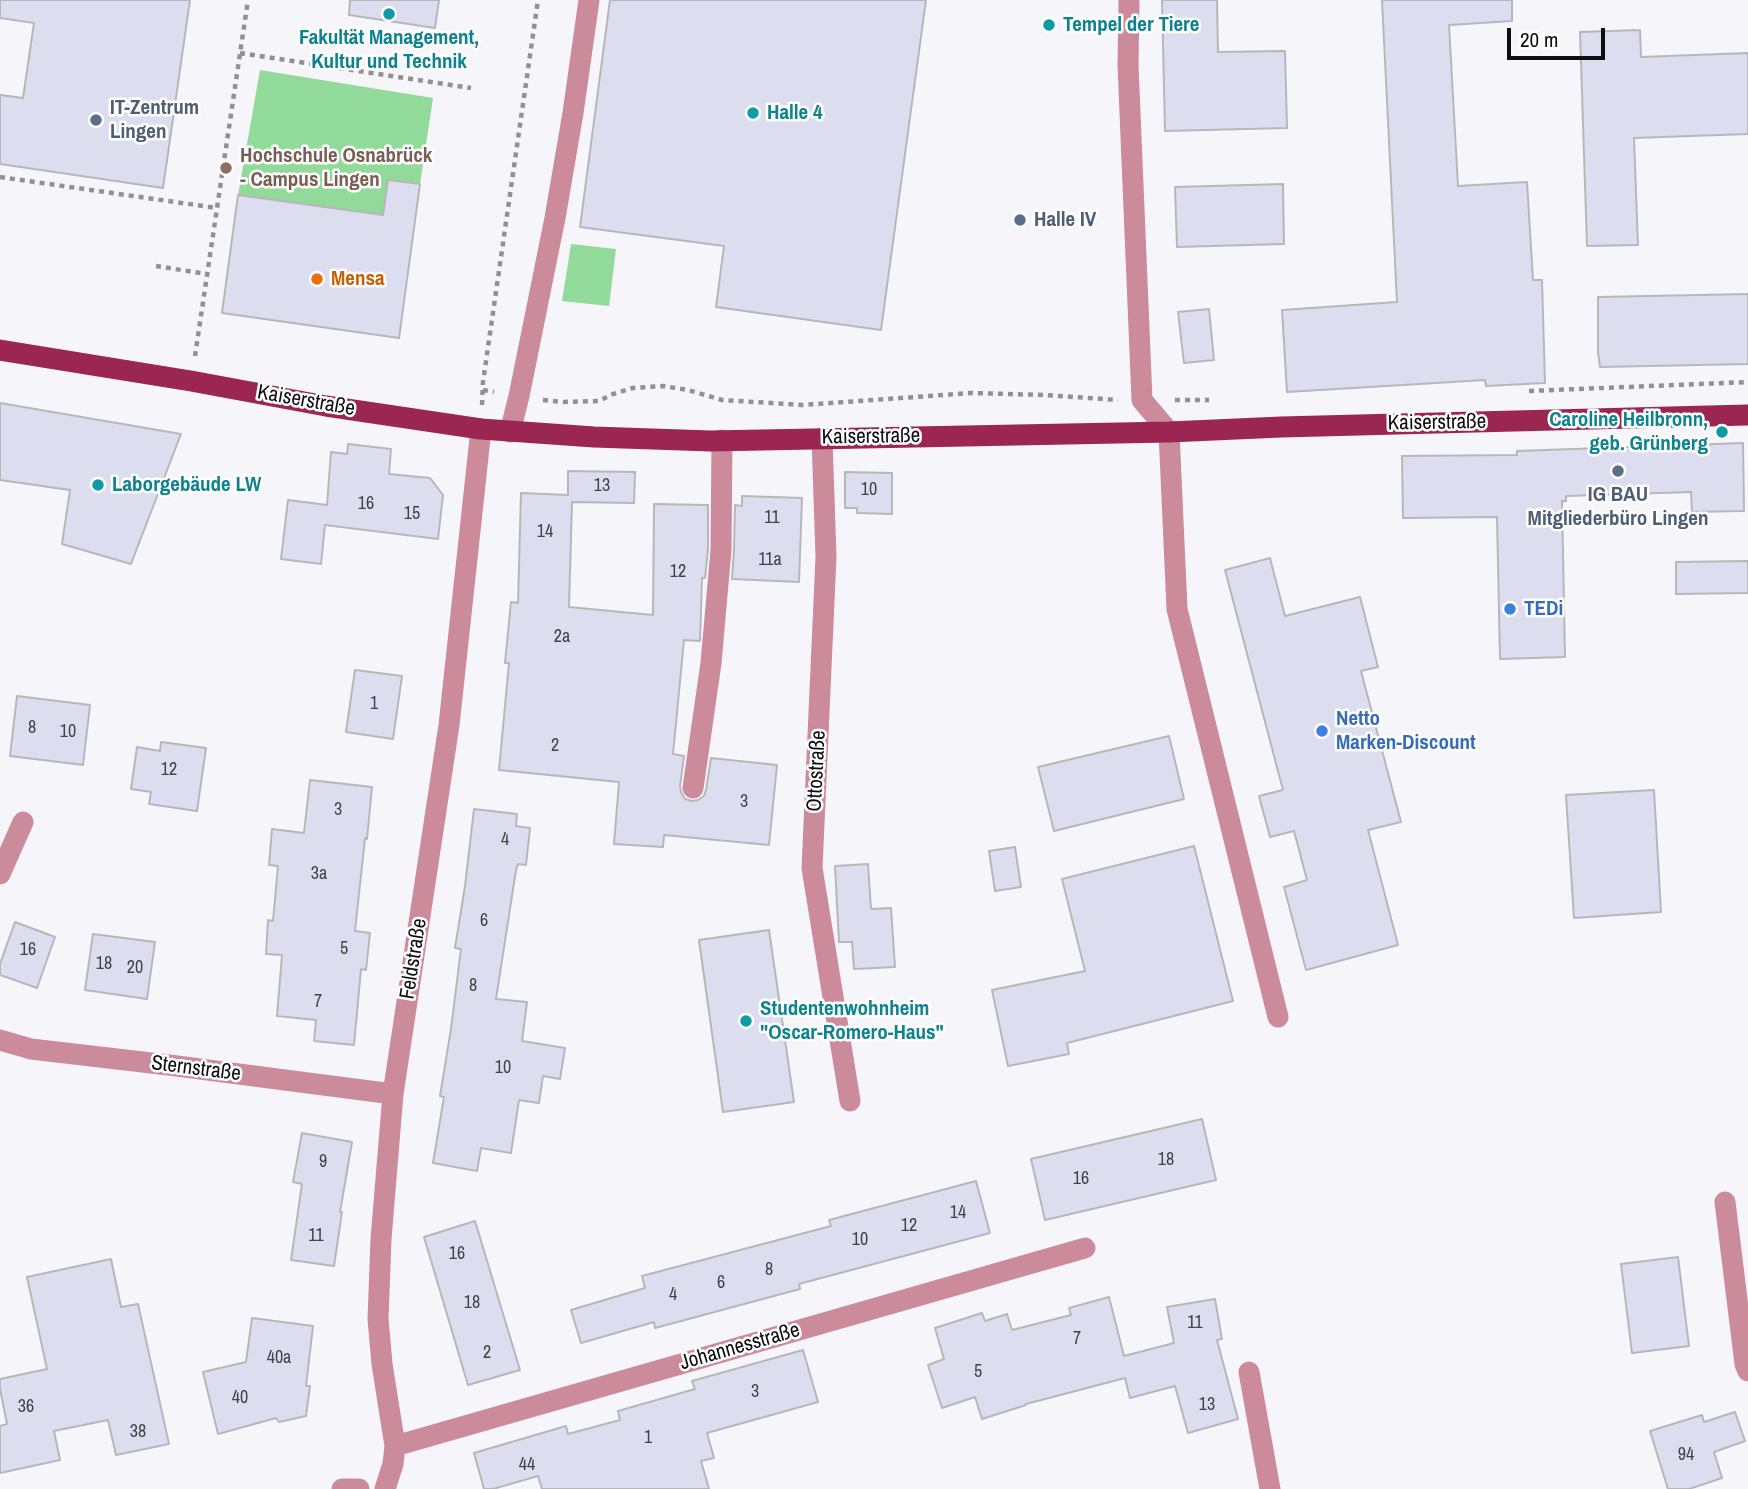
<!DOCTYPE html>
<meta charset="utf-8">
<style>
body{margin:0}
#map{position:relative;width:1748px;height:1489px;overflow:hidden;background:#f6f6fa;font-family:"Archivo Narrow",sans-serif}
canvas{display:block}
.scale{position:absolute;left:1507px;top:28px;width:98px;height:32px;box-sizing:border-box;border:4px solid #0e0e10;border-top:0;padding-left:9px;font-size:21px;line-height:24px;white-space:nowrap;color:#0e0e10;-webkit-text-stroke:5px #fff;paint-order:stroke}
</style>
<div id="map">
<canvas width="1748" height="1489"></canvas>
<div class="scale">20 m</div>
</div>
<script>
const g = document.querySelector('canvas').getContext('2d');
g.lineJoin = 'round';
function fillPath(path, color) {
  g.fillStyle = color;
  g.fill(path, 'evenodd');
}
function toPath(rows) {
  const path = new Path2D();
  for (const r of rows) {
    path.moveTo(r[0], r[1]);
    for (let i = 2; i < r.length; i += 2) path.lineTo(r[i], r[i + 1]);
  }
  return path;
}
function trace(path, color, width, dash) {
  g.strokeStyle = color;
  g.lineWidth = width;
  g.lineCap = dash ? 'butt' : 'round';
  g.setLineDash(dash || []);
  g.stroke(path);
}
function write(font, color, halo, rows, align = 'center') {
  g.font = font + ' "Archivo Narrow",sans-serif';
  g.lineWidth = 5;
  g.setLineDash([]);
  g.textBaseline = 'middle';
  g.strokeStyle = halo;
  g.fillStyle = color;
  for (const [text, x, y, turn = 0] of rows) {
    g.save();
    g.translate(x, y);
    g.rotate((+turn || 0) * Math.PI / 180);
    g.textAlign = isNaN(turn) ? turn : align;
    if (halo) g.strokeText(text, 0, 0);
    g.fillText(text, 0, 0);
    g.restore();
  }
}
fillPath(toPath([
 [260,70,433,98,420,184,388,180,383,215,238,195],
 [571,244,616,249,609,306,562,301]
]), '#91da99');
const building = toPath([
 [0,0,190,0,163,188,0,164,0,95,23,98,34,23,0,18,0,0],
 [350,0,439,0,435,28,349,15,350,0],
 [610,0,926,0,881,330,716,307,724,246,580,227,610,0],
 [1162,0,1217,0,1218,52,1285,51,1287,128,1165,131,1162,0],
 [1382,0,1512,0,1512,21,1449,25,1458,186,1527,182,1533,280,1542,280,1545,383,1486,386,1485,380,1287,392,1282,310,1397,302,1382,0],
 [1640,30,1641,57,1748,53,1748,134,1634,138,1638,245,1587,246,1580,32,1640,30],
 [388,180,420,184,399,338,222,313,238,195,383,215,388,180],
 [1283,184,1284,244,1177,247,1175,187,1283,184],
 [1748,294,1748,364,1600,367,1598,352,1598,297,1748,294],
 [1209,309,1214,360,1184,363,1178,312,1209,309],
 [0,403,181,434,131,564,62,544,70,490,0,480,0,403],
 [1743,443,1744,511,1692,512,1691,492,1566,496,1566,501,1562,501,1565,657,1500,659,1497,517,1403,518,1402,456,1517,455,1517,451,1743,443],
 [348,444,391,449,389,474,430,478,443,495,438,539,325,525,321,564,281,559,288,500,327,505,331,452,347,454,348,444],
 [568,471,635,472,634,503,572,502,569,607,653,615,654,504,708,505,708,549,705,578,702,578,700,641,684,640,673,754,684,756,680,786,681,792,685,799,692,801,698,800,704,796,706,790,711,758,777,765,769,845,664,835,663,847,614,844,619,782,499,770,509,663,505,663,511,602,518,603,521,493,568,495,568,471],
 [845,472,892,473,892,514,857,513,857,508,845,508,845,472],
 [742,496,802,498,799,582,732,579,734,550,735,505,742,506,742,496],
 [1270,558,1285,616,1360,597,1378,667,1361,671,1401,822,1368,830,1398,945,1306,970,1284,887,1307,880,1294,831,1270,837,1259,796,1283,790,1225,570,1270,558],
 [1748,561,1748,593,1676,594,1676,562,1748,561],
 [355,670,402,676,393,739,346,732,355,670],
 [17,696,90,705,83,765,10,756,17,696],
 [1169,736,1184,799,1054,831,1038,767,1169,736],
 [161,742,206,748,197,811,149,804,151,792,131,789,137,747,160,751,161,742],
 [310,780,372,787,367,839,365,838,355,931,370,933,366,970,361,969,354,1045,314,1041,316,1020,277,1016,282,955,266,954,268,920,273,921,278,866,269,865,272,829,304,833,310,780],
 [1654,790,1661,912,1574,918,1566,795,1654,790],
 [474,809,517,814,516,826,530,828,526,865,518,864,516,870,496,999,527,1002,522,1041,565,1048,560,1079,543,1076,539,1103,519,1100,511,1153,481,1148,477,1171,433,1163,444,1097,440,1096,451,1029,461,949,455,948,465,886,474,809],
 [1194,846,1233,1001,1067,1043,1069,1054,1008,1066,992,990,1085,971,1062,879,1194,846],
 [1015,847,1021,887,995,891,989,851,1015,847],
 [868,864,871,909,891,908,895,967,854,969,852,942,839,942,835,866,868,864],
 [15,922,55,937,37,988,0,975,0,964,15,922],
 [769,930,794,1102,723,1112,699,940,769,930],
 [93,934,155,942,147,999,85,990,93,934],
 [1202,1119,1216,1180,1045,1220,1031,1159,1202,1119],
 [302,1133,352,1142,340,1212,342,1212,334,1266,291,1260,302,1184,293,1182,302,1133],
 [976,1181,990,1233,799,1284,800,1289,655,1328,654,1322,581,1343,571,1310,645,1288,642,1276,831,1226,829,1220,976,1181],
 [475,1221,520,1370,468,1385,424,1237,475,1221],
 [1678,1257,1689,1346,1632,1353,1621,1264,1678,1257],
 [111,1259,121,1307,138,1304,169,1444,116,1455,108,1420,54,1431,60,1460,0,1473,0,1426,7,1424,0,1389,0,1379,47,1369,27,1277,111,1259],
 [1109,1297,1124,1356,1174,1343,1167,1307,1215,1299,1222,1339,1217,1340,1238,1419,1188,1433,1175,1386,1130,1398,1125,1378,1026,1404,1026,1405,982,1419,975,1397,942,1408,928,1365,944,1359,935,1328,982,1313,985,1321,1007,1314,1012,1330,1071,1315,1069,1308,1109,1297],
 [252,1318,313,1326,306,1386,310,1386,306,1416,279,1422,276,1418,218,1434,203,1372,246,1362,252,1318],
 [803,1350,818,1402,707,1433,714,1458,701,1461,709,1489,542,1489,538,1476,493,1489,484,1489,474,1453,566,1426,568,1434,620,1420,618,1411,695,1389,692,1381,803,1350],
 [1735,1412,1745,1441,1714,1452,1722,1478,1689,1489,1668,1489,1650,1431,1702,1415,1704,1422,1735,1412]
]);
fillPath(building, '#dcdef0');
trace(building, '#b7b7bb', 2);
trace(toPath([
 [240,53,471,88],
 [0,177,217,208],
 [156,266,207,274],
 [195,356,248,0],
 [483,390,494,392],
 [1529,391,1748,382],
 [543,400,563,402,599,401,613,394,633,388,663,386,688,390,722,400,803,405,971,393,1045,395,1118,400],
 [1175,400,1209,400],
 [482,405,483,382,538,0]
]), '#919194', 4.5, [5, 5]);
trace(toPath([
 [1129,0,1128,65,1142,400,1169,432,1177,609,1278,1017],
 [510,432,519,396,555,218,573,113,589,0],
 [822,438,826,557,812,868,850,1101],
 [693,788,711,663,721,550,722,440],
 [0,874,23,822],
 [0,1040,31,1049,177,1066,393,1094],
 [1725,1202,1745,1364,1748,1371],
 [1249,1372,1270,1489],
 [395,1446,1085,1248],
 [342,1489,359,1489],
 [385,1489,393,1464,395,1446,382,1364,378,1319,381,1239,393,1094,449,725,481,429]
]), '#cc8b9b', 21);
trace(toPath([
 [0,350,191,381,326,406,481,429,594,437,711,441,1169,432,1281,427,1748,415]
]), '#9b2651', 21);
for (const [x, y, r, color] of [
 [389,14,7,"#0f9aa8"],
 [1049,25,7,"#0f9aa8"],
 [753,113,7,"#0f9aa8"],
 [96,120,7,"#5c6f8a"],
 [226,168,7,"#8d6e63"],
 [1020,220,7,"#5c6f8a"],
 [317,279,7,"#e8710a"],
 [1722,432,7,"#0f9aa8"],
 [1618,471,7,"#5c6f8a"],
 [98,485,7,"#0f9aa8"],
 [1510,609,7,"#3f7fe0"],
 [1322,731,7,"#3f7fe0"],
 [746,1021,7,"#0f9aa8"]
]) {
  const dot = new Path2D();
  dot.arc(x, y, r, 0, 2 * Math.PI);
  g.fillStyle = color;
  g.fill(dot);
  trace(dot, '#fff', 2.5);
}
write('18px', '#424248', null, [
 ["13",602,486],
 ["10",869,490],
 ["16",366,504],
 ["15",412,514],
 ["11",772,518],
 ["14",545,532],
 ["11a",770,560],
 ["12",678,572],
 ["2a",562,637],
 ["1",374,704],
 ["8",32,728],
 ["10",68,732],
 ["2",555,746],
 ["12",169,770],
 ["3",744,802],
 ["3",338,810],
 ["4",505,840],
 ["3a",319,874],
 ["6",484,921],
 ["5",344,949],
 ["16",28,950],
 ["18",104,964],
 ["20",135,968],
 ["8",473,986],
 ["7",318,1002],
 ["10",503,1068],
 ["18",1166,1160],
 ["9",323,1162],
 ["16",1081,1179],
 ["14",958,1213],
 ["12",909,1226],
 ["11",316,1236],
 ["10",860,1240],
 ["16",457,1254],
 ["8",769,1270],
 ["6",721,1283],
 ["4",673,1295],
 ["18",472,1303],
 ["11",1195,1323],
 ["7",1077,1339],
 ["2",487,1353],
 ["40a",279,1358],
 ["5",978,1372],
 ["3",755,1392],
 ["40",240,1398],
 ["13",1207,1405],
 ["36",26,1407],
 ["38",138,1432],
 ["1",648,1438],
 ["94",1686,1455],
 ["44",527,1465]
]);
write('bold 21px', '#0d838f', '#fff', [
 ["Tempel der Tiere",1063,25],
 ["Fakultät Management,",389,38,"center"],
 ["Kultur und Technik",389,62,"center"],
 ["Halle 4",767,113],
 ["Caroline Heilbronn,",1708,420,"right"],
 ["geb. Grünberg",1708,444,"right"],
 ["Laborgebäude LW",112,485],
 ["Studentenwohnheim",760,1009],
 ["\"Oscar-Romero-Haus\"",760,1033]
], 'left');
write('bold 21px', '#4e5e75', '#fff', [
 ["IT-Zentrum",110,108],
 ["Lingen",110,132],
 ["Halle IV",1034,220],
 ["IG BAU",1618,495,"center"],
 ["Mitgliederbüro Lingen",1618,519,"center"]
], 'left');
write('bold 21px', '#785e54', '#fff', [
 ["Hochschule Osnabrück",240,156],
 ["- Campus Lingen",240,180]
], 'left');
write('bold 21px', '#c56008', '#fff', [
 ["Mensa",331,279]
], 'left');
write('21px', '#0e0e10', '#fff', [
 ["Kaiserstraße",306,401,10],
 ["Kaiserstraße",1437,423,-1],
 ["Kaiserstraße",871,437,-1],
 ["Ottostraße",817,771,-87],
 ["Feldstraße",414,959,-81],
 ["Sternstraße",196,1069,7],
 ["Johannesstraße",740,1347,-16]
]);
write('bold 21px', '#366cbe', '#fff', [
 ["TEDi",1524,609],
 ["Netto",1336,719],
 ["Marken-Discount",1336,743]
], 'left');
</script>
